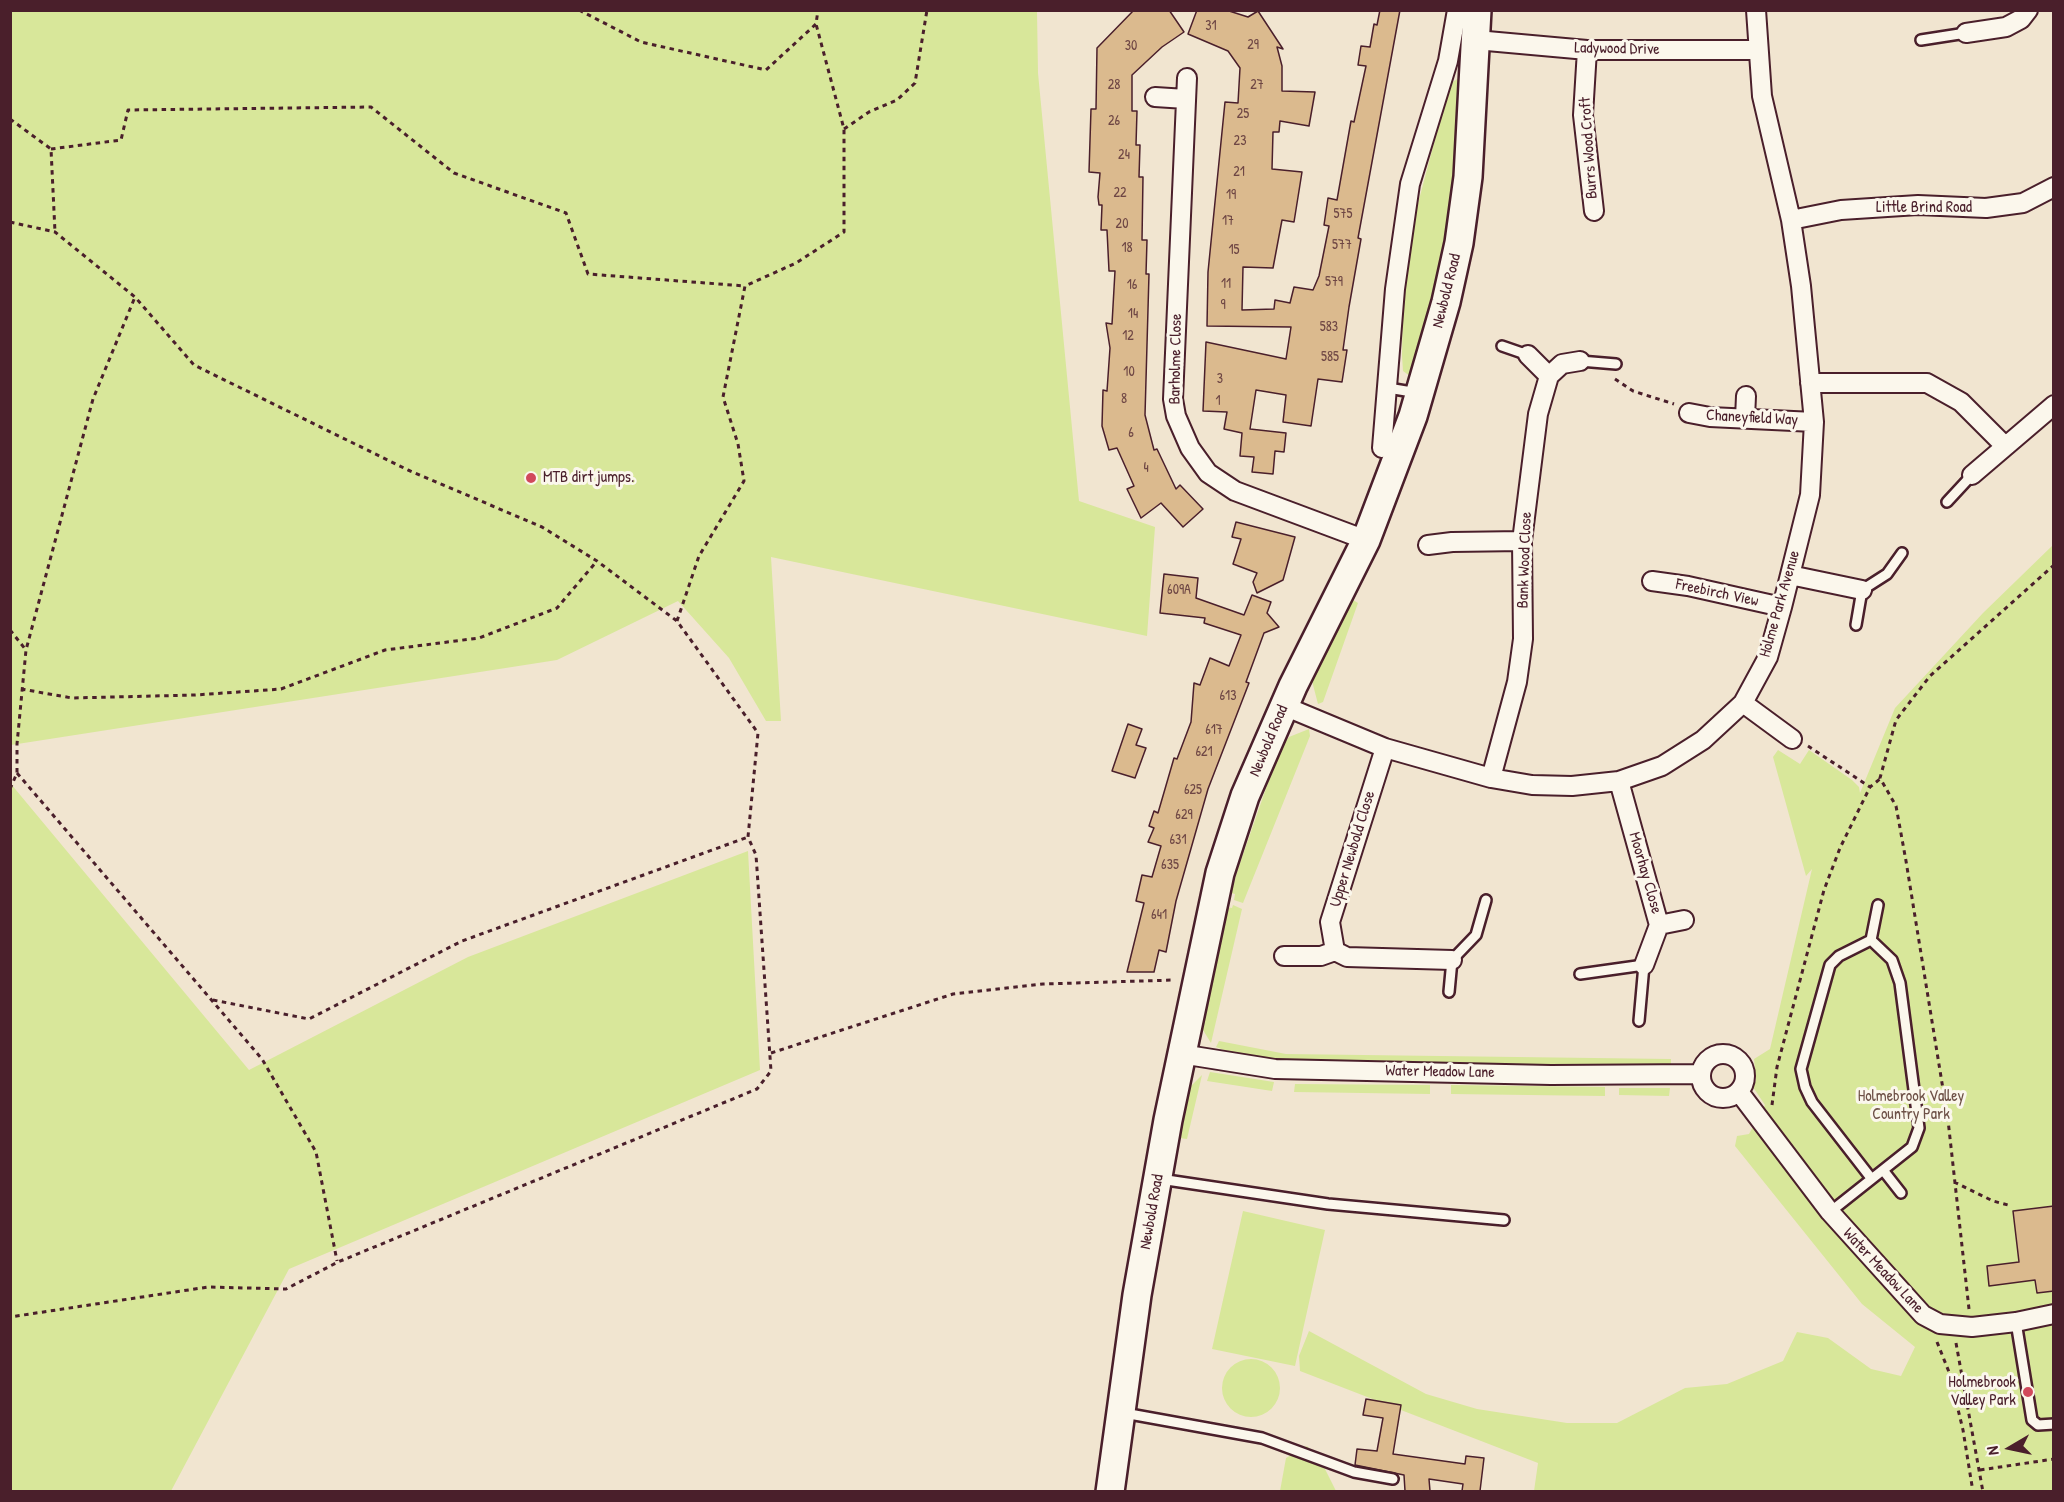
<!DOCTYPE html>
<style>
body{margin:0}
#map{position:relative;width:2064px;height:1502px;overflow:hidden;background:#f1e5d0;font-family:"Patrick Hand",sans-serif}
canvas{display:block}
.frame{position:absolute;inset:0;border:12px solid #4a1f2b;pointer-events:none}
.north{position:absolute;left:1980px;top:1418px;width:60px;height:60px;-webkit-text-stroke:4px #fbf7ec;paint-order:stroke;rotate:261deg;font-size:16px;font-weight:700;line-height:24px;text-align:center;color:#4a1f2b}
.north::after{content:'';display:block;margin:auto;width:21px;height:27px;background:#4a1f2b;clip-path:polygon(50% 0,100% 100%,50% 72%,0 100%)}
</style>
<div id="map">
<canvas width="2064" height="1502"></canvas>
<div class="frame"></div>
<div class="north">N</div>
</div>
<script>
const g = document.querySelector('canvas').getContext('2d');
g.lineJoin = 'round';
function fillPath(path, color) {
  g.fillStyle = color;
  g.fill(path, 'evenodd');
}
function toPath(rows) {
  const path = new Path2D();
  for (const r of rows) {
    if (r.length === 3) {
      path.moveTo(r[0] + r[2], r[1]);
      path.arc(r[0], r[1], r[2], 0, 2 * Math.PI);
      continue;
    }
    path.moveTo(r[0], r[1]);
    for (let i = 2; i < r.length; i += 2) path.lineTo(r[i], r[i + 1]);
  }
  return path;
}
function trace(path, color, width, dash) {
  g.strokeStyle = color;
  g.lineWidth = width;
  g.lineCap = dash ? 'butt' : 'round';
  g.setLineDash(dash || []);
  g.stroke(path);
}
function write(font, color, halo, rows, align = 'center') {
  g.font = font + ' "Patrick Hand",sans-serif';
  g.lineWidth = 6;
  g.setLineDash([]);
  g.textBaseline = 'middle';
  g.strokeStyle = halo;
  g.fillStyle = color;
  for (const [text, x, y, turn = 0] of rows) {
    g.save();
    g.translate(x, y);
    g.rotate((+turn || 0) * Math.PI / 180);
    g.textAlign = isNaN(turn) ? turn : align;
    if (halo) g.strokeText(text, 0, 0);
    g.fillText(text, 0, 0);
    g.restore();
  }
}
fillPath(toPath([
 [11,10,1037,11,1038,73,1079,501,1155,527,1147,636,771,557,781,721,766,721,729,658,678,601,557,660,11,745],
 [1459,78,1463,79,1463,119,1446,254,1414,376,1410,376,1403,371,1402,356,1403,296,1411,230,1448,90,1451,83],
 [2053,545,2053,1491,1534,1491,1538,1463,1300,1371,1299,1356,1309,1331,1426,1394,1477,1409,1567,1423,1617,1423,1685,1388,1727,1384,1783,1361,1797,1332,1828,1338,1871,1369,1901,1376,1915,1347,1862,1304,1735,1146,1737,1136,1749,1134,1765,1105,1753,1087,1756,1080,1754,1059,1770,1049,1812,869,1806,876,1773,757,1778,750,1800,764,1809,750,1852,780,1859,787,1860,793,1895,708,1983,613],
 [1353,600,1358,603,1323,702,1318,704,1312,681],
 [1309,729,1310,736,1243,903,1234,900,1235,894,1231,893,1238,869,1280,748,1289,737],
 [11,784,249,1070,468,957,748,851,760,1070,289,1269,171,1491,11,1491],
 [1233,905,1242,909,1211,1043,1203,1030,1203,1015,1227,907,1232,908],
 [1219,1041,1286,1054,1671,1059,1671,1068,1298,1063,1268,1060,1224,1050,1216,1047],
 [1210,1072,1274,1082,1272,1091,1207,1081],
 [1202,1075,1187,1139,1179,1138,1188,1089],
 [1295,1084,1430,1085,1430,1094,1294,1092],
 [1451,1085,1605,1087,1605,1096,1451,1094],
 [1619,1088,1670,1088,1669,1096,1619,1095],
 [1243,1211,1325,1230,1295,1366,1212,1349],
 [1251,1388,29],
 [1307,1446,1322,1463,1336,1491,1280,1491,1286,1458]
]), '#d8e79a');
const building = toPath([
 [1134,10,1169,10,1184,32,1162,47,1132,75,1132,111,1137,111,1136,145,1140,145,1139,177,1143,177,1142,240,1147,240,1146,274,1149,274,1145,415,1154,450,1157,449,1176,489,1180,485,1203,509,1183,527,1161,503,1141,518,1127,489,1134,486,1117,448,1109,450,1102,426,1103,390,1107,391,1110,348,1106,323,1112,324,1115,271,1109,271,1107,230,1101,230,1102,205,1099,205,1098,197,1100,173,1089,172,1091,109,1096,109,1097,48,1134,10],
 [1197,10,1226,10,1248,17,1258,11,1283,49,1277,47,1282,66,1282,91,1315,92,1309,126,1280,121,1279,132,1273,132,1272,169,1302,172,1294,222,1282,220,1273,268,1243,267,1242,310,1274,309,1275,300,1290,303,1294,287,1313,290,1319,276,1329,226,1324,225,1328,198,1337,200,1351,121,1354,122,1366,66,1358,65,1361,46,1370,47,1374,24,1377,25,1380,10,1400,10,1358,238,1361,239,1349,307,1343,350,1347,350,1342,382,1318,379,1311,426,1283,422,1286,395,1256,390,1250,429,1286,433,1284,452,1275,451,1273,474,1252,472,1254,457,1240,456,1242,433,1224,429,1227,412,1203,411,1206,342,1286,359,1291,327,1207,326,1208,272,1225,102,1238,103,1240,68,1228,51,1188,34,1197,10],
 [1236,522,1295,537,1283,580,1257,593,1253,582,1257,573,1233,564,1241,539,1232,537,1236,522],
 [1164,574,1198,578,1196,598,1244,615,1252,595,1271,602,1267,613,1279,627,1264,633,1246,682,1249,683,1208,789,1176,901,1166,952,1159,950,1154,972,1127,972,1144,903,1136,901,1142,875,1152,877,1161,846,1148,842,1154,828,1149,826,1154,811,1158,813,1174,758,1177,759,1191,722,1194,683,1200,685,1210,658,1229,666,1241,635,1204,623,1205,618,1160,613,1164,574],
 [1128,724,1142,729,1136,745,1146,748,1135,778,1112,771,1128,724],
 [2054,1206,2054,1291,2037,1293,2035,1280,1989,1286,1987,1266,2019,1262,2013,1211,2054,1206],
 [1366,1399,1401,1405,1393,1454,1465,1464,1466,1456,1484,1458,1480,1491,1462,1491,1463,1484,1429,1479,1430,1491,1405,1491,1404,1475,1355,1465,1357,1449,1377,1451,1383,1418,1363,1415,1366,1399]
]);
fillPath(building, '#dbba8e');
trace(building, '#4a1f2b', 1.5);
const lane = toPath([
 [1921,40,1966,33],
 [1502,346,1528,355],
 [1580,361,1616,364],
 [1388,388,1418,393],
 [1947,502,1972,475],
 [1856,625,1862,590,1887,574,1902,553],
 [1871,940,1839,956,1830,965,1801,1069,1805,1087,1812,1102,1871,1178],
 [1871,940,1878,905],
 [1580,974,1644,965,1639,1021],
 [1449,992,1452,960,1476,935,1486,900],
 [1883,1170,1901,1193],
 [1160,1179,1328,1204,1504,1220],
 [1830,1212,1912,1147,1919,1128,1900,983,1892,960,1871,940],
 [2016,1322,2032,1420,2038,1425,2054,1424],
 [1124,1413,1262,1438,1354,1472,1393,1479]
]);
const street = toPath([
 [1966,33,2006,27,2021,19,2028,10],
 [1476,40,1587,50,1757,50],
 [1587,50,1583,115,1594,211],
 [1187,78,1173,399,1176,416,1190,448,1208,473,1235,491,1366,540],
 [1155,97,1186,99],
 [1791,220,1841,210,1918,205,1986,208,2023,203,2054,187],
 [1528,355,1549,376],
 [1810,383,1927,383,1961,402,2004,445],
 [1689,413,1710,417,1814,422],
 [1745,418,1746,396],
 [1382,448,1395,289,1410,184,1448,61,1457,10],
 [1972,475,2054,405],
 [1428,545,1452,542,1522,541],
 [1790,575,1862,590],
 [1652,581,1688,586,1782,607],
 [1743,703,1792,739],
 [1284,706,1385,748,1491,778,1532,785,1572,786,1619,781,1662,766,1703,740,1743,703,1768,657,1782,607,1810,495,1814,422,1801,286,1791,220,1762,96,1756,10],
 [1491,778,1517,682,1523,639,1522,541,1538,414,1549,376,1562,364,1580,361],
 [1619,781,1659,925,1644,965],
 [1659,925,1684,920],
 [1335,951,1330,922,1385,748],
 [1284,956,1321,956,1335,951,1347,957,1452,960],
 [1181,1054,1275,1069,1551,1075,1700,1074],
 [1723,1076,22],
 [1739,1092,1830,1212,1923,1315,1940,1324,1972,1327,2016,1322,2054,1314]
]);
const secondary = toPath([
 [1110,1492,1137,1295,1168,1120,1220,873,1245,796,1293,686,1366,540,1413,416,1446,302,1459,243,1468,177,1477,10]
]);
trace(lane, '#4a1f2b', 14);
trace(street, '#4a1f2b', 22);
trace(secondary, '#4a1f2b', 32);
trace(toPath([
 [579,10,641,42,766,70,816,24,818,10],
 [10,119,51,149,55,232],
 [844,129,869,112,897,100,915,83,927,10],
 [51,149,121,140,128,110,371,107,454,173,566,213,588,274,745,286],
 [10,222,55,232,135,297,194,365,408,470,542,527,597,561,677,621,758,733,748,837,756,855,771,1071,757,1089,338,1262,286,1289,208,1287,10,1317],
 [1615,379,1633,391,1674,404],
 [677,621,699,556,744,481,738,444,723,397,745,286,796,263,844,232,844,129,816,24],
 [10,630,26,650],
 [21,689,72,698,195,695,281,689,385,650,479,638,557,608,597,561],
 [1808,746,1870,787],
 [17,773,262,1059,316,1152,337,1261],
 [10,789,17,773,17,744,26,650,93,399,135,297],
 [213,1000,309,1019,462,941,748,837],
 [771,1053,953,994,1043,984,1174,980],
 [1772,1105,1777,1067,1824,890,1840,848,1870,787,1880,779],
 [1954,1182,1993,1201,2008,1205],
 [1969,1309,1948,1120,1906,861,1896,806,1880,778,1896,720,1930,676,2054,565],
 [1937,1342,1949,1372,1963,1430,1973,1492],
 [1956,1343,1983,1492],
 [1980,1470,2054,1459]
]), '#4a1f2b', 3, [4.5, 4.5]);
trace(lane, '#fbf7ec', 9);
trace(street, '#fbf7ec', 18);
trace(secondary, '#fbf7ec', 27);
for (const [x, y, r, color] of [
 [531,478,6,"#d1495b"],
 [2028,1392,6,"#d1495b"]
]) {
  const dot = new Path2D();
  dot.arc(x, y, r, 0, 2 * Math.PI);
  g.fillStyle = color;
  g.fill(dot);
  trace(dot, '#fbf7ec', 2);
}
write('14px', '#6e4644', null, [
 ["31",1211,26],
 ["29",1253,45],
 ["30",1131,46],
 ["28",1114,85],
 ["27",1257,85],
 ["25",1243,114],
 ["26",1114,121],
 ["23",1240,141],
 ["24",1124,155],
 ["21",1239,172],
 ["22",1120,193],
 ["19",1231,195],
 ["575",1343,214],
 ["17",1228,221],
 ["20",1122,224],
 ["577",1342,245],
 ["18",1127,248],
 ["15",1234,250],
 ["579",1334,282],
 ["11",1226,284],
 ["16",1132,285],
 ["9",1223,305],
 ["14",1133,314],
 ["583",1329,327],
 ["12",1128,336],
 ["585",1330,357],
 ["10",1129,372],
 ["3",1220,379],
 ["8",1124,399],
 ["1",1218,401],
 ["6",1131,433],
 ["4",1146,468],
 ["609A",1179,590],
 ["613",1228,696],
 ["617",1214,730],
 ["621",1204,752],
 ["625",1193,790],
 ["629",1184,815],
 ["631",1178,840],
 ["635",1170,865],
 ["641",1159,915]
]);
write('16px', '#4a1f2b', '#fbf7ec', [
 ["Ladywood Drive",1617,49,1],
 ["Burrs Wood Croft",1589,148,-94],
 ["Little Brind Road",1924,208],
 ["Newbold Road",1447,291,-76],
 ["Barholme Close",1176,359,-89],
 ["Chaneyfield Way",1752,418,3],
 ["Bank Wood Close",1525,560,-88],
 ["Freebirch View",1717,593,12],
 ["Holme Park Avenue",1780,604,-74],
 ["Newbold Road",1269,741,-67],
 ["Upper Newbold Close",1353,849,-73],
 ["Moorhay Close",1645,873,74],
 ["Water Meadow Lane",1440,1072,1],
 ["Newbold Road",1152,1212,-80],
 ["Water Meadow Lane",1883,1271,47]
]);
write('16px', '#4a1f2b', '#fbf7ec', [
 ["MTB dirt jumps.",543,478],
 ["Holmebrook",2016,1383,"right"],
 ["Valley Park",2016,1401,"right"]
], 'left');
write('16px', '#6e5147', '#fbf7ec', [
 ["Holmebrook Valley",1911,1097],
 ["Country Park",1911,1115]
]);
</script>
